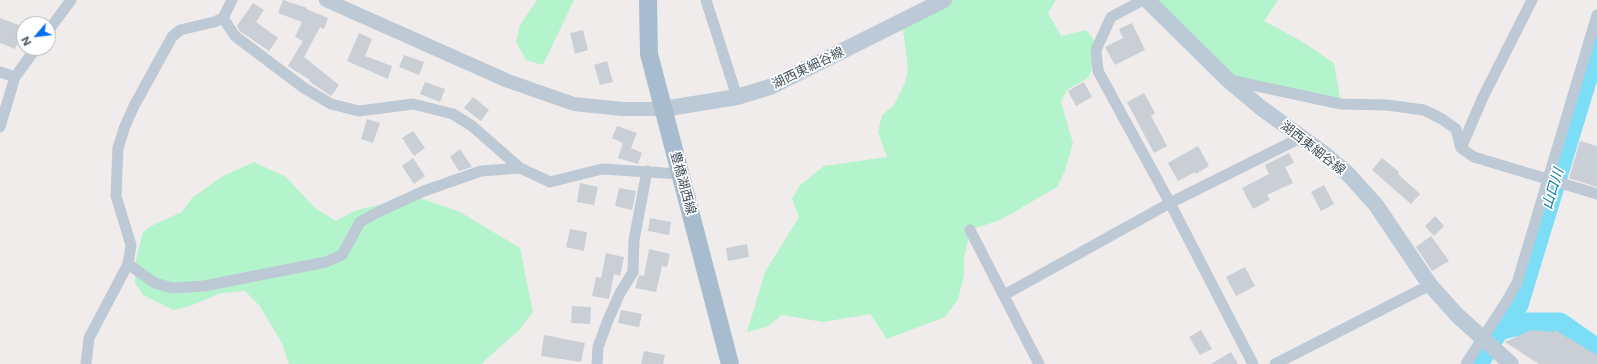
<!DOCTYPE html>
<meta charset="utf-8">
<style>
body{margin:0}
#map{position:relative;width:1597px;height:364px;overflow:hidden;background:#f0ecec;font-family:"Public Sans",sans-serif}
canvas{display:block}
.north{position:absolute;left:16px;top:16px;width:40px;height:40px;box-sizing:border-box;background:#fff;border:1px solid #b3b9be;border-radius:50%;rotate:242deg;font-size:11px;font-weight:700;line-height:16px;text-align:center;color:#42505c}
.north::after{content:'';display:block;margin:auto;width:14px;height:18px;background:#036ef3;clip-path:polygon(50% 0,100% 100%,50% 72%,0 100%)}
</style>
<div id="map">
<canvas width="1597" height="364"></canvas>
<div class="north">N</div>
</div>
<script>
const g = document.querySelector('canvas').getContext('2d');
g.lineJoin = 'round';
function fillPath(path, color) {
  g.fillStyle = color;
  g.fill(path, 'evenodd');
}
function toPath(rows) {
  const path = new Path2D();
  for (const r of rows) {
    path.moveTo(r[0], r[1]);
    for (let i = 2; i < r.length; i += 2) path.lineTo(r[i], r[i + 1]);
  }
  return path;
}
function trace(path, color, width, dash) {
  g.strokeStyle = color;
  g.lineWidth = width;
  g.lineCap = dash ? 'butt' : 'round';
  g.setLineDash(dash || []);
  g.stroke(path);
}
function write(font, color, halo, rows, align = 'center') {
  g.font = font + ' "Public Sans","Noto Sans JP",sans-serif';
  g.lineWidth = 3.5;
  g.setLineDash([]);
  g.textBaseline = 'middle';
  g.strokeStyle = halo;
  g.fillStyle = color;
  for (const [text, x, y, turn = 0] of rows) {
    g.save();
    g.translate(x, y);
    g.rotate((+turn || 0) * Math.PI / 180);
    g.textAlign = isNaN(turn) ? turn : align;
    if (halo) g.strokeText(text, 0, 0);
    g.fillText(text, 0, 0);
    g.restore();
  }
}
fillPath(toPath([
 [537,0,574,0,543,65,526,60,516,42,520,25],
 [944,0,1056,0,1048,13,1061,36,1086,30,1101,49,1088,78,1067,90,1061,102,1073,143,1065,171,1057,187,1000,220,970,230,964,258,964,276,958,299,945,317,887,339,870,314,823,322,782,315,767,327,747,332,765,272,799,217,792,199,800,185,824,166,887,157,878,132,882,115,894,105,905,83,908,68,902,21],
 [1152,0,1278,0,1264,21,1301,41,1334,63,1341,104,1228,80],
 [254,162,286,177,315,208,336,221,354,211,414,196,460,212,520,248,533,312,520,329,481,364,289,364,282,343,259,305,245,291,221,293,190,306,173,310,143,295,135,283,136,259,143,232,153,225,182,212,192,198,223,176]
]), '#b3f4cc');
trace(toPath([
 [1502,329,1527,323,1560,323,1590,344,1597,348],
 [1478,364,1496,334,1518,305,1597,45]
]), '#7bdef6', 21);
fillPath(toPath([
 [283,0,307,8,306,9,328,18,324,29,320,27,304,57,339,85,331,96,309,81,310,80,288,66,303,41,295,37,302,22,278,13],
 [253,3,264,10,256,22,278,38,269,51,240,31,237,26],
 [0,18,24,27,15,49,0,43],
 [1132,23,1145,50,1115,65,1105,47,1123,38,1119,29],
 [583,30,588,50,575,54,570,33],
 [359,33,372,39,365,56,392,66,388,79,347,61],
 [404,55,424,62,419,75,399,67],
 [607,61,613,82,600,85,594,65],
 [425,82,445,89,440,102,420,94],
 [1084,82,1092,97,1076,106,1068,91],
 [1144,93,1155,113,1151,116,1167,146,1154,153,1127,102],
 [473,97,489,110,481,121,464,108],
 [367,119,380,123,373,143,361,139],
 [617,126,637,133,631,148,642,153,638,164,618,158,623,143,612,138],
 [413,131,425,148,414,156,402,138],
 [1580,141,1597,146,1597,187,1569,178],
 [1198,146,1209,166,1196,174,1195,172,1178,181,1168,163],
 [460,149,472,167,459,171,450,157],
 [1289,153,1294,163,1285,167,1293,183,1267,195,1270,200,1253,209,1242,188,1269,174,1265,165],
 [413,158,425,176,414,184,402,166],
 [1382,158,1399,172,1398,174,1420,194,1411,204,1372,170],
 [580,183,598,187,594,205,577,202],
 [1324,185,1334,204,1321,211,1311,192],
 [619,188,636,191,632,210,615,206],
 [1435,216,1444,226,1434,236,1425,226],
 [650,218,671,222,669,235,648,231],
 [570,229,587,232,584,251,566,247],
 [1431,236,1449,261,1432,271,1416,247],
 [747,244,749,257,728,261,726,248],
 [649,249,670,254,667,267,662,266,656,292,635,288,639,275,644,276],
 [606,253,624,257,620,276,614,274,609,299,592,296,596,277,601,278],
 [1245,267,1255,286,1236,296,1226,277],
 [572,306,591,307,590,324,571,323],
 [621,310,642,314,639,327,618,323],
 [1201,330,1212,349,1200,355,1189,337],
 [1531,330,1554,332,1555,330,1597,355,1597,364,1539,364,1505,342],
 [544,335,585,343,581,362,541,356],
 [644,351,665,355,663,364,641,364],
 [1231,352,1238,364,1211,364]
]), '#caced5');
trace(toPath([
 [706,0,737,97],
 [1143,0,1111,17,1096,50,1098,71,1170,203,1253,364],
 [223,18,235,36,304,88,331,104,359,111,413,104,453,114,472,126,520,168,550,182,602,169,680,174],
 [48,31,71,0],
 [0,72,15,77],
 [1229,80,1341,104,1387,105,1424,110,1442,119,1456,129,1461,148,1474,157,1597,194],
 [0,127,15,77,36,48],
 [1461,148,1483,97,1532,0],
 [970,230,1039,364],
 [128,264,155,283,172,288,204,286,326,262,342,255,360,222,380,211,424,191,481,171,520,168],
 [1004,295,1170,203,1302,137],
 [86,364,89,338,128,264,131,245,116,196,118,148,125,126,134,106,172,37,180,30,214,22,223,18,232,0],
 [597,364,598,347,608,320,620,293,633,272,634,240,647,171],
 [1275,364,1430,285],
 [1466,364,1506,302,1517,283,1597,15]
]), '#bdc9d4', 11);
trace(toPath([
 [326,0,508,81,574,104,622,109,663,109]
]), '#bdc9d4', 14);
trace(toPath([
 [1147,0,1228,80,1260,107,1327,156,1348,174,1376,205,1430,285,1457,315,1511,364],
 [663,109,737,97,770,87,944,0]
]), '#bccad8', 16);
trace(toPath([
 [648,0,649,54,730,364]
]), '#a8bccf', 18);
write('13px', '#42505c', '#fff', [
 ["湖西東細谷線",808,68,-26],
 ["湖西東細谷線",1313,148,38],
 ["豊橋湖西線",683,183,75]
]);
write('italic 14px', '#037b99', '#fff', [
 ["山口川",1553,189,-73]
]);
</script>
